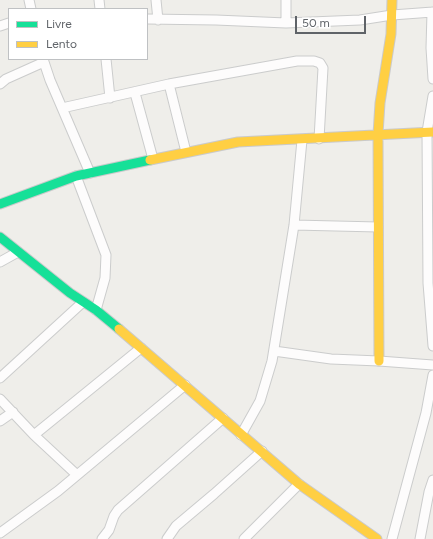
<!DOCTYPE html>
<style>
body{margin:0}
#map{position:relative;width:433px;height:539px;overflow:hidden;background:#efeeea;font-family:Figtree,sans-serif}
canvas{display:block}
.legend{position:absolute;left:8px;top:8px;width:140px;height:52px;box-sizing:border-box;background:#fff;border:1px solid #bfc1c3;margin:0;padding:5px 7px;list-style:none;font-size:12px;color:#5f6368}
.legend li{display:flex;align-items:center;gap:8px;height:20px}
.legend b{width:20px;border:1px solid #bfc1c3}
.scale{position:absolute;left:295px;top:16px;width:71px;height:18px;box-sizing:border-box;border:2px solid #5f6368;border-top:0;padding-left:5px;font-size:12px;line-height:14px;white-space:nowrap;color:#5f6368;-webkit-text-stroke:3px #fff;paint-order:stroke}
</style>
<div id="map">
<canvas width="433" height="539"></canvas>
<ul class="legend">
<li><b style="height:5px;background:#16e098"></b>Livre</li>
<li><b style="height:5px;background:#ffcf43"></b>Lento</li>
</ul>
<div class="scale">50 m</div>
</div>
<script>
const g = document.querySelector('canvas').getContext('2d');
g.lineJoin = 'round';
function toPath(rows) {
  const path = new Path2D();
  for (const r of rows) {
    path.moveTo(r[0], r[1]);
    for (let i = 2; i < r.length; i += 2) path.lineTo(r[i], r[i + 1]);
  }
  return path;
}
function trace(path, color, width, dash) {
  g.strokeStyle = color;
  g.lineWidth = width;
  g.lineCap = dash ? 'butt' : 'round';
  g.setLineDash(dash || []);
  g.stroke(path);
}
const street = toPath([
 [29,0,31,9],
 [99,0,100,9],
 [156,0,158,20],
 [286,0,286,23],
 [432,12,431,48,433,79],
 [147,19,216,20,286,23,360,20,392,15,433,12],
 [0,26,9,23],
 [43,59,50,80,90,173],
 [106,59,110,98],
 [0,84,6,79,44,62],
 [169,84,186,152],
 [135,93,153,159],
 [433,96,427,132,428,283,433,346],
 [62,108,169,84,297,61,314,61,320,63,323,68,319,139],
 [76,176,106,255,105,278,96,310],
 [294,225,378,227],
 [0,262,18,252],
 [274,351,331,359,379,361,433,365],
 [0,378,83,302],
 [0,399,34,435,77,475],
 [0,421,13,412],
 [34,435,141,348],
 [241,435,260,401,272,361,294,225,302,140],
 [0,533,58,491,185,385],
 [102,539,109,530,114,516,118,510,223,418],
 [167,539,176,526,214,494,262,451],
 [244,539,299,484],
 [392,539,426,413,433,375],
 [420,539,429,492,433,480]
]);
const fast = toPath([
 [0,204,76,176,150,160],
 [0,237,70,293,96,310,119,329]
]);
const slow = toPath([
 [150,160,238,142,433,132],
 [119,329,299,484,377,539],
 [379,361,378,134,380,103,391,34,392,0]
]);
trace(street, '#cbcccc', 11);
trace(fast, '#cacacb', 11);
trace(slow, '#cacacb', 11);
trace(street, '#fdfcfc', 9);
trace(fast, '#16e098', 9);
trace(slow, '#ffcf43', 9);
</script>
